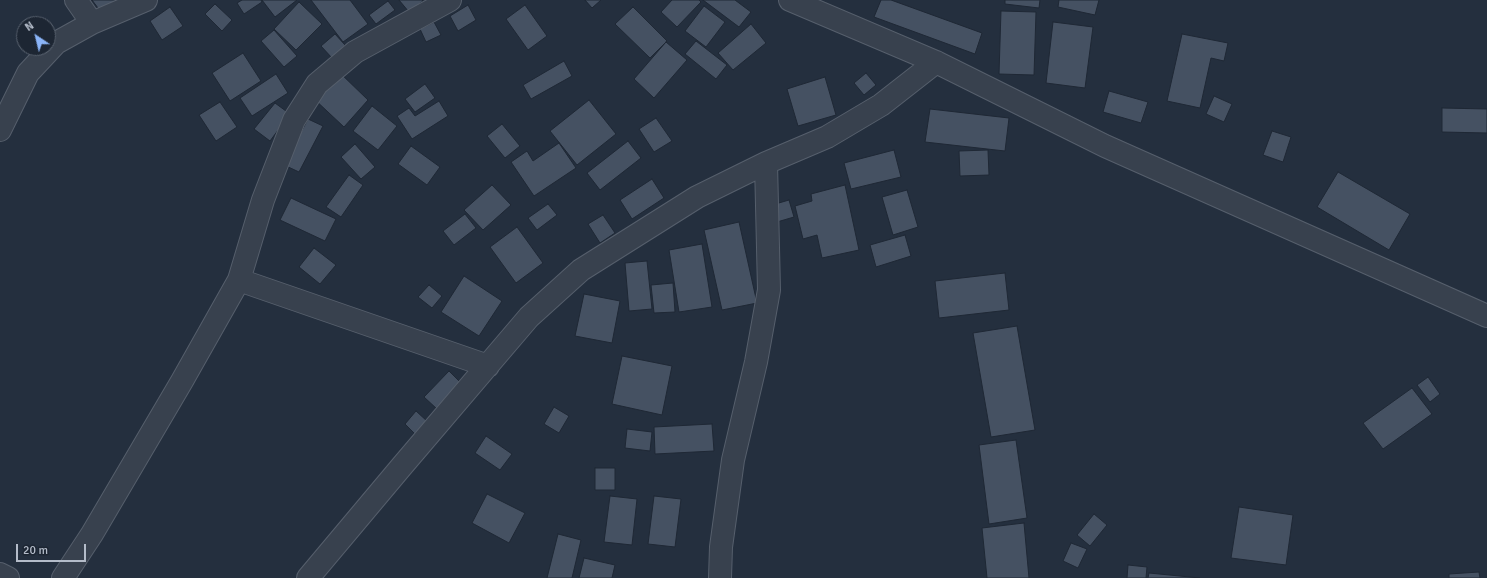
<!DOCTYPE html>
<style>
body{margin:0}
#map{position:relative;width:1487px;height:578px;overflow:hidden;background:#242f3e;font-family:Signika,sans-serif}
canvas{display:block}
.north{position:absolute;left:16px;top:16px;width:40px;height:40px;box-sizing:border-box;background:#1d2633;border:1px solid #59626f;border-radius:50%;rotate:325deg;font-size:11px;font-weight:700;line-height:16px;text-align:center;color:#b4bcc9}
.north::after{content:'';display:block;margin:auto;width:14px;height:18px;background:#8ab4f8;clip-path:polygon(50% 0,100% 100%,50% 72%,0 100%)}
.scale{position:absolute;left:16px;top:544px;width:70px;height:18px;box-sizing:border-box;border:2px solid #b4bcc9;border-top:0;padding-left:5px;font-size:12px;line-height:14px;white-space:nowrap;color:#b4bcc9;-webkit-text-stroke:3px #1d2633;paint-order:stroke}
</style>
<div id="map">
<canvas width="1487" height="578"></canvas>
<div class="north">N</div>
<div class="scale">20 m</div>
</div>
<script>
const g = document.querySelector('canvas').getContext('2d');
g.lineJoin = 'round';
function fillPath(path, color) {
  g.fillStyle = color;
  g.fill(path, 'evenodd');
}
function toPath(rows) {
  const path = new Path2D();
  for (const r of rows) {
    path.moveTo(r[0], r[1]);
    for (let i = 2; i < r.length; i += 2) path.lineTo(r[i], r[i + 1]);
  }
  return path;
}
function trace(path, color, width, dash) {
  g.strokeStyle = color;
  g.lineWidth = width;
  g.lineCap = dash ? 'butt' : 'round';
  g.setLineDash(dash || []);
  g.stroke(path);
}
const building = toPath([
 [92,0,126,0,104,16,92,0],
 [242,0,261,0,262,2,244,14,237,3,242,0],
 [262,0,297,0,275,17,262,0],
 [311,0,350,0,368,24,343,42,311,0],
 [399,0,422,0,423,1,409,12,399,0],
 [585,0,601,0,592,8,585,0],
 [672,0,699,0,701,2,677,27,661,12,672,0],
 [703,0,735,0,751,12,739,27,703,0],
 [881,0,891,0,982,33,975,54,874,17,881,0],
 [1005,0,1040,0,1039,8,1005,4,1005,0],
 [1059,0,1099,0,1095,15,1058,7,1059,0],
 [388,1,395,10,376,24,369,15,388,1],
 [299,2,322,24,296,50,274,29,299,2],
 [215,4,232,20,222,31,205,14,215,4],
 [468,5,476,20,458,31,450,16,468,5],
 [525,5,547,36,528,50,506,19,525,5],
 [704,6,725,22,706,47,685,31,704,6],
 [170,7,183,26,162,40,150,21,170,7],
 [633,7,667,41,650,58,615,24,633,7],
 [1001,11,1036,12,1034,75,999,74,1001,11],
 [434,22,441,35,426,42,420,29,434,22],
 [1053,22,1093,27,1085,88,1046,83,1053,22],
 [751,24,766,43,733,70,718,53,751,24],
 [274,30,297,56,284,67,261,41,274,30],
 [335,34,345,45,332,58,321,46,335,34],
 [1182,34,1228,43,1224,61,1211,58,1200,108,1167,101,1182,34],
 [696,41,727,65,716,79,685,54,696,41],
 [666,42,687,60,654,98,634,79,666,42],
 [243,53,261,81,230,101,212,73,243,53],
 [564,61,572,76,531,99,523,85,564,61],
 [337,70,368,100,344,127,312,97,337,70],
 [866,73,876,85,864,95,854,83,866,73],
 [276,74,288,93,252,116,240,98,276,74],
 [825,77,836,115,798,126,787,89,825,77],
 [425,84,435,98,415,112,405,99,425,84],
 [1109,91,1148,102,1141,123,1103,112,1109,91],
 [1214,96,1232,104,1224,122,1206,114,1214,96],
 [589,100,616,134,577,165,550,131,589,100],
 [439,101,448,116,412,139,397,116,409,108,415,116,439,101],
 [220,102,237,127,216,141,199,115,220,102],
 [275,103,290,114,270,141,254,129,275,103],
 [372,106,397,126,378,150,353,131,372,106],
 [1442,108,1487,109,1487,133,1442,132,1442,108],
 [930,109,1009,118,1005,151,925,142,930,109],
 [656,118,672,141,654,152,639,129,656,118],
 [308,119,323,126,299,172,284,165,308,119],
 [502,124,520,146,505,158,487,136,502,124],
 [1272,131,1291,137,1283,162,1263,155,1272,131],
 [628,141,641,158,600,190,587,173,628,141],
 [559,143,576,168,534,196,511,162,527,151,533,161,559,143],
 [355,144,375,167,361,179,341,157,355,144],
 [411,146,440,167,427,185,398,164,411,146],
 [894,150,901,177,851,189,844,163,894,150],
 [988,150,989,175,960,176,959,151,988,150],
 [1338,172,1410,214,1389,250,1317,207,1338,172],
 [349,175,363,185,341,217,326,207,349,175],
 [652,179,664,198,632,219,620,200,652,179],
 [492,185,511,205,483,230,464,210,492,185],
 [845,185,859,250,822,258,817,235,803,239,795,206,812,201,811,194,845,185],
 [907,190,918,227,893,235,882,197,907,190],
 [291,198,336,219,325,241,280,220,291,198],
 [789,200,794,217,777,222,772,205,789,200],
 [548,204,557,215,537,230,528,218,548,204],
 [465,214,476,228,454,245,443,231,465,214],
 [603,215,615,233,600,243,588,224,603,215],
 [739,222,757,303,722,310,704,230,739,222],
 [517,227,543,263,516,283,490,247,517,227],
 [905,235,911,256,876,267,870,245,905,235],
 [702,244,712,307,679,312,669,250,702,244],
 [314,248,336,265,320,284,299,267,314,248],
 [647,261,652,309,629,311,625,263,647,261],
 [1005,273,1009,310,939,318,935,281,1005,273],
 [464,276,502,301,479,336,441,312,464,276],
 [673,283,675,312,654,313,651,285,673,283],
 [429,285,442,296,432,308,418,297,429,285],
 [584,294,620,301,612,343,575,336,584,294],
 [1017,326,1035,430,991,437,973,333,1017,326],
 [622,356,672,366,662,415,612,404,622,356],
 [449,371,462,384,437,409,424,397,449,371],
 [1428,377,1440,394,1430,402,1417,385,1428,377],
 [1412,388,1432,414,1383,449,1363,423,1412,388],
 [554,407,569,416,559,433,544,424,554,407],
 [416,411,428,422,416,435,405,424,416,411],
 [712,424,714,451,655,454,654,427,712,424],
 [627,429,652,432,650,451,625,448,627,429],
 [486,436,512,454,500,470,475,453,486,436],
 [1016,440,1027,518,989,524,979,445,1016,440],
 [595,468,615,468,615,490,595,490,595,468],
 [487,494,525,513,509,543,472,523,487,494],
 [610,496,637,499,632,545,604,542,610,496],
 [654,496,681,499,675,547,648,544,654,496],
 [1239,507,1293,515,1286,565,1231,558,1239,507],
 [1094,514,1107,525,1090,546,1077,535,1094,514],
 [1024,523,1029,578,987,578,982,528,1024,523],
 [558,534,581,540,572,578,547,578,558,534],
 [1071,543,1087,549,1078,568,1063,561,1071,543],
 [584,558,615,565,612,578,579,578,584,558],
 [1128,565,1147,567,1146,578,1127,578,1128,565],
 [1479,572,1480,578,1449,578,1449,574,1479,572],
 [1149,573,1200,578,1148,578,1149,573]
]);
fillPath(building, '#455162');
trace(building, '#1f2835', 1);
const street = toPath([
 [76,0,92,23],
 [790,0,936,62,1105,146,1487,316],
 [0,130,28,73,56,43,92,23,146,0],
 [239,280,488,366],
 [0,574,8,578],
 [63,578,92,534,182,381,239,280,263,200,294,120,317,84,355,52,450,0],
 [308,578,402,466,529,317,581,270,697,197,766,163,827,137,881,105,936,62],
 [720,578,721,547,733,460,756,362,769,290,766,163]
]);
trace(street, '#565f6c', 24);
trace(street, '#38414e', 22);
</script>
